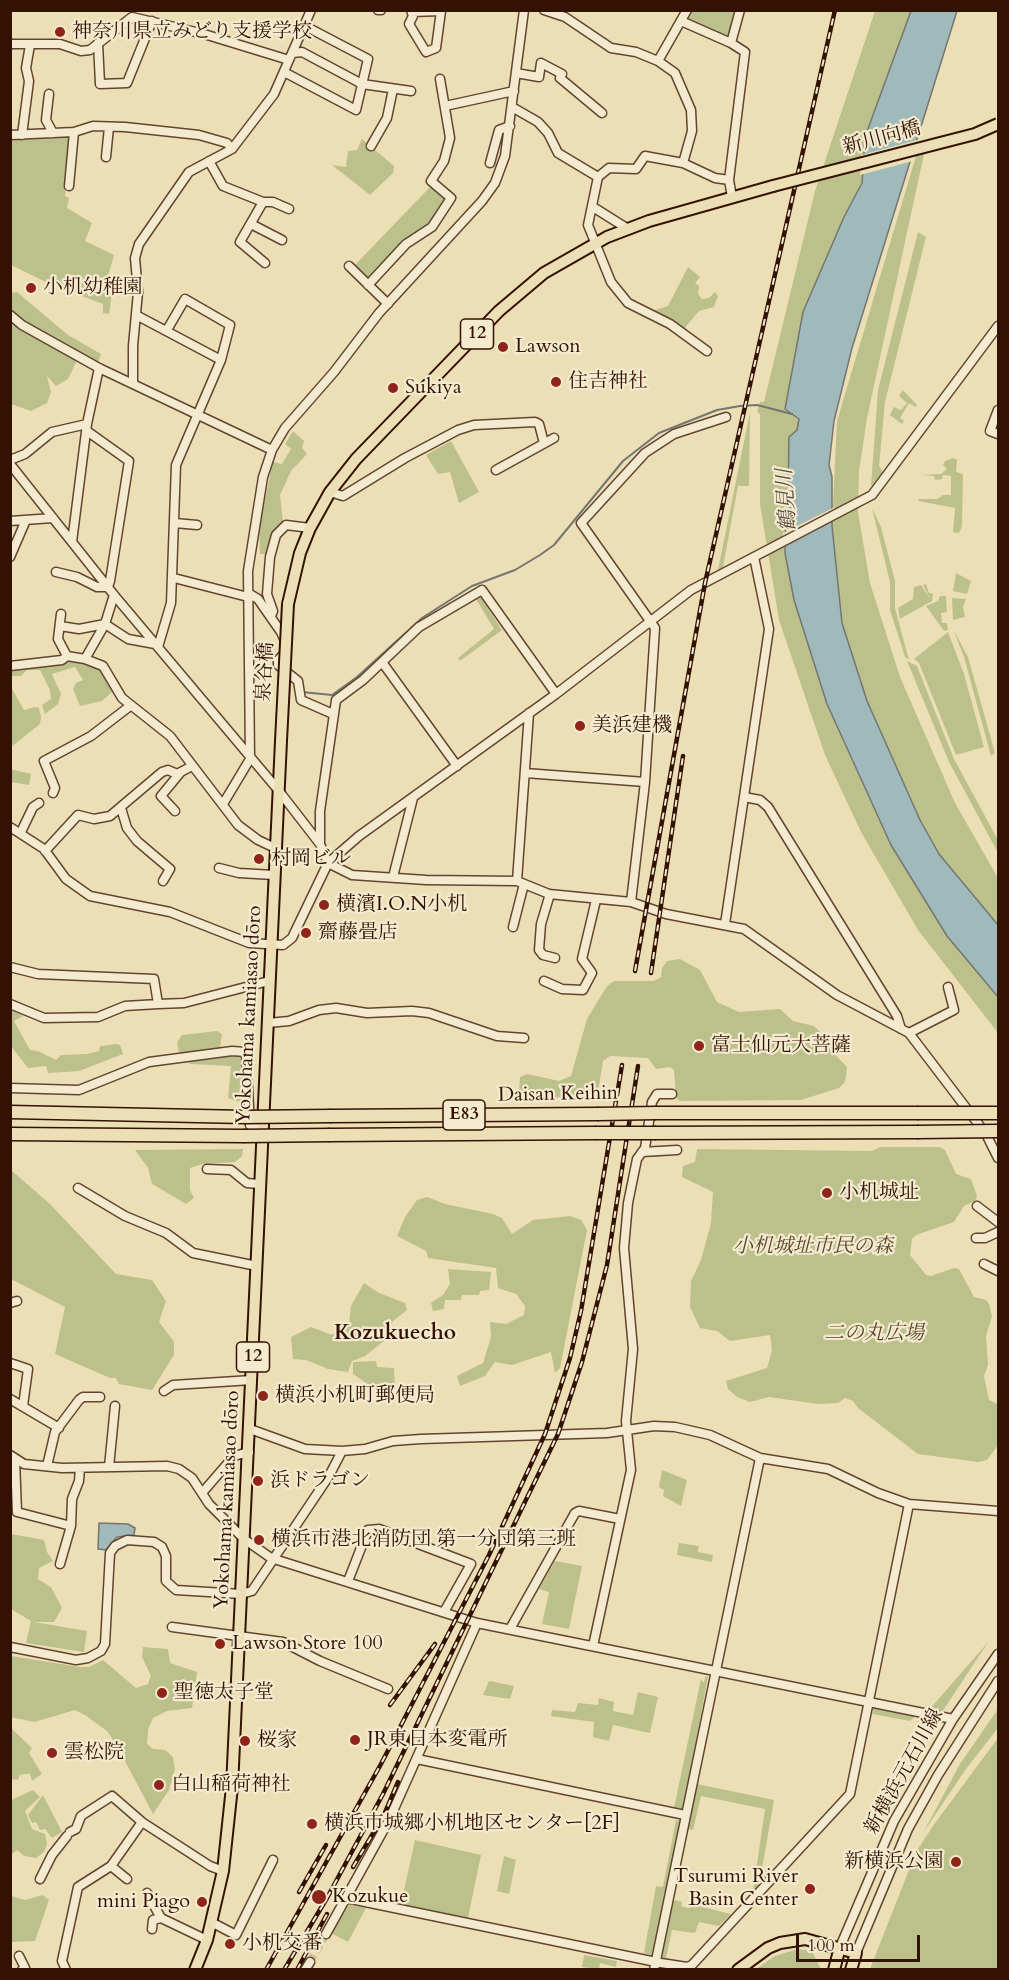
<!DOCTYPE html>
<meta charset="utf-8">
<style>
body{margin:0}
#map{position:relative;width:1009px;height:1980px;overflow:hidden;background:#eddfb5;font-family:Cardo,serif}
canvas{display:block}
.frame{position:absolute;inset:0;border:12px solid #331203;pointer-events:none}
.scale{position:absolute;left:796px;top:1935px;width:124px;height:27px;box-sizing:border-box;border:3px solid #331203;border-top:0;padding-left:8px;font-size:18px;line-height:21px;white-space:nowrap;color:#331203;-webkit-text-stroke:4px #f3eacf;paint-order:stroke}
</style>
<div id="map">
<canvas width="1009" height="1980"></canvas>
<div class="frame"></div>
<div class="scale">100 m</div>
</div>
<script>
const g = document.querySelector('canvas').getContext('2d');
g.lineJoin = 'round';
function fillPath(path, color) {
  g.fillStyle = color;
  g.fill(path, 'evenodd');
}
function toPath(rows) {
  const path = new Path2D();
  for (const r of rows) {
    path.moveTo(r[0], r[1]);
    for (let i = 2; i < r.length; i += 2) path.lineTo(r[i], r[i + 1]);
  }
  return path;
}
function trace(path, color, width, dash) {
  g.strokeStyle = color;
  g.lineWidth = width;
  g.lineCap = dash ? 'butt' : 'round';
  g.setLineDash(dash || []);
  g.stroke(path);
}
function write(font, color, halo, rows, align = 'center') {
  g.font = font + ' Cardo,"Noto Serif JP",serif';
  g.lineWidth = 4.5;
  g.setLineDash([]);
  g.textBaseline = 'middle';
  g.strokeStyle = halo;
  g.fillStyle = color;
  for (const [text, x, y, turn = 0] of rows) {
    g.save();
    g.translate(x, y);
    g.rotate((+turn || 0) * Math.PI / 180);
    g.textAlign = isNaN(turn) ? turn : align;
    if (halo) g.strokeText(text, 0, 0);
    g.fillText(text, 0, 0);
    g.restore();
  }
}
fillPath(toPath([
 [690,11,735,11,727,38,688,20],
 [875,11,911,11,865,137,862,183,844,217,803,312,785,408,799,419,794,600,827,704,891,845,947,936,998,997,998,1033,918,930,861,832,825,755,779,620,760,504,760,414,757,412,760,402,764,402,815,191],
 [71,135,65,196,69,198,67,208,92,223,85,241,114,255,106,283,113,284,109,314,103,313,103,304,77,294,73,289,52,281,50,284,11,265,10,137],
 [362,139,394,166,393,173,370,195,332,165,346,167,348,151,357,150],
 [924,154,867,418,859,471,858,512,870,583,900,677,955,803,998,878,998,925,939,854,920,820,867,701,842,623,832,526,837,421,916,156],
 [431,186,446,198,428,224,399,245,368,280,354,266],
 [918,232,926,237,885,402,879,466,883,472,871,486,878,390],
 [688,267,700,277,695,283,699,286,698,294,702,299,709,298,715,292,718,296,714,307,699,311,683,330,653,311,668,306],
 [17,292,68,335,101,354,98,363,80,354,68,379,56,386,47,376,51,392,47,403,31,411,11,404,10,293],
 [903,390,917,405,916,407,909,403,900,418,904,421,902,424,890,415,894,407,901,410,907,403,899,396],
 [750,412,749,486,738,486,723,567,718,570],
 [293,431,304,441,302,448,307,454,291,471,280,495,283,522,272,534,269,554,260,554,259,527,273,462,282,464,291,449,285,444],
 [451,441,479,492,459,503,450,472,438,474,426,455],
 [953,458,957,460,956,472,963,474,962,526,959,533,953,532,955,508,918,501,919,499,937,499,943,495,951,495,951,476,943,475,942,479,935,480,934,476,922,475,941,474,947,469,943,465,945,461],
 [872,508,881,527,895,581,895,608,909,660,905,657,890,610,890,582],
 [956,573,971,581,967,594,953,591],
 [926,584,929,593,933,594,932,601,900,619,898,608,913,599,914,587,921,585,931,600,923,585],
 [940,596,946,596,947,612,941,613,942,623,947,623,948,630,944,631,926,606,938,601],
 [481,598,502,630,460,661,458,658,494,629,476,599],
 [952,598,966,599,963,607,965,617,953,620],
 [953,629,968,657,995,753,991,756,964,657],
 [948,632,964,674,984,747,956,755,919,663,914,659],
 [68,659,86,661,101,668,114,690,102,701,80,706,73,689,76,683,83,680,75,667,52,674,61,694,58,704,45,714,42,705,51,699,50,690,40,670,27,670,21,676,12,676,11,683,11,668],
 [907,661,917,666,954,759,998,840,998,853,949,762],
 [11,687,24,710,35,707,39,708,41,717,40,724,11,747],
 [10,769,31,774,29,785,11,782],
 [680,959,700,970,717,1002,739,1012,780,1009,793,1021,814,1026,822,1034,824,1043,847,1067,845,1082,839,1088,801,1100,680,1101,676,1098,674,1070,670,1067,656,1069,648,1058,610,1056,603,1061,598,1092,591,1098,525,1097,519,1091,520,1077,527,1074,559,1081,571,1076,587,1019,607,986,614,981,654,981,661,977,662,968,667,961],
 [10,1009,23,1016,14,1021,30,1050,38,1051,56,1060,61,1055,87,1054,99,1051,100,1046,116,1044,120,1045,123,1054,79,1071,48,1073,46,1066,28,1068,11,1046],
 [217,1031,222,1034,220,1048,197,1052,179,1052,177,1043,182,1035],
 [240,1054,244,1062,243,1103,228,1098,231,1066,190,1064,188,1061],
 [881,1147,939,1147,945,1150,956,1174,971,1179,977,1196,975,1201,964,1206,954,1222,916,1235,912,1239,910,1255,926,1275,931,1276,954,1268,959,1269,974,1297,986,1300,989,1304,992,1316,986,1336,988,1365,984,1376,989,1400,998,1404,998,1445,987,1460,978,1462,918,1454,858,1408,853,1401,845,1398,838,1403,818,1404,769,1397,750,1402,737,1397,728,1389,726,1381,767,1368,772,1350,770,1335,730,1341,717,1331,700,1328,690,1307,691,1281,701,1260,711,1223,713,1192,682,1177,683,1166,695,1162,697,1149,871,1151],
 [243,1149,242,1156,235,1162,203,1164,190,1168,190,1190,194,1198,186,1204,152,1184,148,1168,135,1150],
 [11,1170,50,1204,116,1274,152,1280,166,1301,159,1322,174,1342,174,1355,152,1390,119,1384,116,1378,110,1378,55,1354,65,1307,11,1279],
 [427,1197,445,1204,493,1214,502,1218,512,1234,533,1220,570,1216,581,1220,587,1230,560,1368,555,1373,551,1352,512,1365,495,1362,485,1376,460,1386,457,1376,483,1363,491,1337,490,1322,506,1324,524,1315,525,1306,516,1294,498,1288,496,1268,428,1258,426,1251,397,1236,405,1217,417,1200],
 [448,1269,491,1272,489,1290,480,1291,479,1295,462,1295,461,1300,445,1300,444,1309,433,1311,431,1303,443,1295,450,1284],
 [364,1283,379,1293,405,1303,407,1310,393,1321,384,1341,365,1356,352,1361,348,1372,328,1369,306,1360,293,1359,291,1337,311,1327,332,1335,349,1324,351,1306],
 [376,1361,377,1367,394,1368,395,1390,372,1387,353,1374,353,1362],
 [662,1470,687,1480,681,1506,663,1496,664,1490,659,1487],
 [11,1534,44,1540,47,1552,53,1561,39,1568,38,1579,51,1587,62,1608,54,1622,34,1622,87,1631,84,1652,26,1643,31,1621,11,1609],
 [679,1543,699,1546,698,1552,713,1555,712,1562,677,1555],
 [555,1561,582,1566,569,1629,542,1624,549,1592,539,1589],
 [989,1641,942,1712,929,1710],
 [143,1647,168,1649,170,1663,197,1672,192,1708,167,1711,153,1718,148,1730,147,1744,153,1749,165,1750,173,1757,175,1769,169,1790,153,1814,116,1744,107,1731,85,1715,75,1710,34,1722,11,1717,11,1656,80,1667,89,1667,103,1660,136,1688,148,1684,151,1676,142,1657],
 [708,1676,683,1811,674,1808,701,1679,704,1683,705,1677],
 [489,1681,514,1686,510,1699,483,1695],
 [638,1692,658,1697,650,1733,613,1725,609,1741,593,1737,594,1722,551,1716,552,1710,575,1712,578,1703,598,1705,599,1698,614,1702,613,1711,633,1715],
 [874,1707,915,1716,910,1721,872,1714],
 [998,1709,998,1728,966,1769,923,1833,960,1764],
 [11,1728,32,1748,29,1753,42,1774,32,1781,30,1774,25,1774,20,1775,18,1780,11,1779],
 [998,1738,998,1969,870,1969,916,1852,935,1823],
 [697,1784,774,1800,762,1869,772,1871,753,1891,765,1809,701,1796,693,1830,688,1829],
 [33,1790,40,1797,25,1811,32,1829,45,1834,47,1844,44,1852,36,1858,24,1856,17,1850,11,1855,11,1800],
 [43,1795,62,1832,52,1838,45,1829,40,1830,36,1822,32,1823,28,1815],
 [676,1820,681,1821,652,1955,644,1953,656,1886,663,1887],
 [415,1840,481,1855,468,1918,401,1904],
 [504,1856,516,1860,509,1894,497,1891],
 [43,1895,49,1900,35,1941,11,1942,11,1896,25,1900],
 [675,1900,682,1902,681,1906,689,1908,690,1904,731,1914,719,1926,699,1922,695,1933,672,1930,666,1958,661,1959,672,1903],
 [349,1905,366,1908,348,1942,331,1933],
 [798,1949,812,1951,821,1969,756,1969,775,1956],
 [584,1955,617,1961,616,1967,600,1963,599,1969,582,1967]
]), '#bcc18b');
const water = toPath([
 [911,11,957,11,852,348,834,421,829,465,832,477,832,526,842,623,867,701,920,820,939,854,998,925,998,997,947,936,891,845,827,704,794,600,785,553,786,509,794,505,788,494,789,437,797,430,799,419,785,409,803,312,844,217,862,183,865,137,911,11],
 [99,1523,128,1524,135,1528,134,1535,117,1537,106,1550,98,1549,99,1523]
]);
fillPath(water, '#a0b9ba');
trace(water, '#747671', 1.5);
fillPath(toPath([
 [921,139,913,161,860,175,861,155],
 [835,507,835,520,782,547,783,533]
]), '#eddfb5');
trace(toPath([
 [302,692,332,695,357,677,422,618,472,586,515,570,540,555,554,545,623,461,659,433,717,410,740,406,757,405,792,414]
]), '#747671', 2);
trace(toPath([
 [310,1962,326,1934]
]), '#d1c09a', 8, [8, 4]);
const minor = toPath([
 [378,10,381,10],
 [411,10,413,16,409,24,426,52,436,48,441,11,412,12],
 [544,10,565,17,611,48,636,52,658,61,675,73,691,110,692,131,683,163],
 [681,21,731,43,745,52,729,180,732,197],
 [98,43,100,84,127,83,152,21],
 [731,43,740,10],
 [10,44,60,44,81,51,90,50,132,17,204,34,289,60],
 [293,53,302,52,362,84,411,91],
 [658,61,687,10],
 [284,72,356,110,368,59,305,26],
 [516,73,539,77,541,63,562,74,560,78,602,113],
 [49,94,46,120,53,133],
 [445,106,514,91],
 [512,107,538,122,548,133,558,153,598,177,609,168,636,169,645,156,683,163,715,178,729,180],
 [10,135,74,132,93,126,125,127,199,135,227,143,232,149],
 [22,135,29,81,26,68,30,45],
 [371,146,387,118,393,89],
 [106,157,109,127],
 [209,161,223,186,263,202,273,202,289,209],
 [490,163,499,130,510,126],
 [598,177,588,225,611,282,628,303,670,324,707,351],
 [69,186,74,132],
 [263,202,240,242,265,263],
 [593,207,628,229],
 [251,224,282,240],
 [349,266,388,304],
 [368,285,406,244,432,227,451,198,431,181,444,161,450,138,440,79],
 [10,315,22,325,99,368,272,450],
 [136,315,221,360,176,465,171,603,158,647],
 [167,330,185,299,230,325,221,360],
 [133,383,133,346,138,292,135,258,139,244,189,172,232,149,274,94,311,10],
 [998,410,990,431,998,434],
 [10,460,25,454,52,432,87,424],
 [10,464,114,595,279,791,320,844,328,863,352,875,426,880,517,881,549,894,631,902,666,914,744,929,837,995,909,1033,986,1134,998,1158],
 [496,470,554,438],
 [330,492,343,496,405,458,458,430,474,425,535,422,539,424,544,443],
 [10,521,53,518],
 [175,523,197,525],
 [72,542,87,424,99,368],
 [10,557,26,520],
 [56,572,77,577,97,587,108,587,110,581,129,461,87,431],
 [174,578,248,597],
 [248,593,258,599,281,632,286,643,286,652,278,660,278,665,298,681,301,700,333,714],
 [61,614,58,639,67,656,85,659,105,624,114,595],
 [271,616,273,611,267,594,270,557,276,535,286,525,310,528],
 [60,626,79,629,105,624,128,639,155,644],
 [85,659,103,666,122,698,170,736,238,825,258,840,275,848],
 [382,662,457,766],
 [10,666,62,660,67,656],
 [525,773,645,782],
 [53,793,55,788,44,761,91,736,130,706],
 [744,797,760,800,768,807,897,1016,901,1029],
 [223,804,250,759,248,571,263,477,272,450,285,428,334,372,379,313,482,201,495,183,505,156,524,10],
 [121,808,127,828,137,841,170,869,163,881],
 [175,811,161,796,180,773],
 [10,827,44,849,66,879,90,896,170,912,249,943,283,945,292,938,328,863,359,836,556,694,691,590,872,495,998,326],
 [21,832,33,807,39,803],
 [320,844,320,811,336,700,363,680,419,627,482,590,556,694],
 [45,851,78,815,94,819,110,816,162,772,168,770,177,774,192,766],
 [219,868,239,873,274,875],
 [393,877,413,798],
 [517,881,529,713],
 [550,894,541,924,539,950,543,955,555,958],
 [631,902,645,782,655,628,581,523,645,453,674,434,726,417],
 [725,924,769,629,754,557],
 [513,927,524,884],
 [10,967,38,974,154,979,158,1004,184,1003,269,981],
 [544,981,562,989,583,990,592,973,582,959,596,900],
 [10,1004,44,1018,98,1017,125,1006,158,1004],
 [268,1023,289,1021,319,1010,336,1008,367,1013,412,1011,429,1013,497,1036,524,1038],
 [909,1033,954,1010,948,987],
 [10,1088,79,1090,149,1062,232,1051,246,1052,250,1125,263,1125],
 [642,1152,677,1150],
 [207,1169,231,1170,247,1183,259,1184],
 [78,1188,125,1216,166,1233,193,1253,257,1266],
 [977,1206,998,1222],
 [976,1238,985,1238,998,1232],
 [984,1264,998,1271],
 [10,1303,17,1301],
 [10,1363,28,1369,23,1406],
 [164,1391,173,1385,252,1380],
 [10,1399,59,1428],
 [250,1429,305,1449,342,1451,365,1449,393,1441,421,1439,607,1433,654,1426,675,1427,710,1435,760,1458,828,1469,878,1493,909,1504,998,1511],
 [10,1455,24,1464,62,1468,167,1466,179,1469,192,1478,209,1504,244,1539,271,1558,477,1623,953,1719],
 [15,1459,17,1512,71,1526],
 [47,1466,55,1432,79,1400,83,1397,100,1397],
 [109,1467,115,1406],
 [202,1493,234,1456,249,1452],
 [60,1564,71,1526,72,1499,79,1481,80,1468],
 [348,1581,368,1530,379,1529,471,1564,444,1612],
 [172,1627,283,1642,320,1661,388,1689],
 [510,1629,575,1513,579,1511,620,1519],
 [593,1646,631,1470,626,1421,633,1349,624,1248,628,1203,637,1159,645,1148,652,1102,657,1094,672,1094],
 [10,1647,76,1660,88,1658,101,1651,105,1644,110,1553,115,1546,127,1540,154,1542,162,1547,166,1556,166,1581,176,1590,241,1594,252,1591,329,1476,342,1451],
 [417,1759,685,1815],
 [70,1832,76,1829,81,1816,112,1796,142,1822],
 [111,1866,127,1879],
 [40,1879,52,1855,67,1836],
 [147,1893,161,1918],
 [346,1898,661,1963,687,1967,692,1965,850,1794,909,1504],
 [211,1922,236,1935,273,1860],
 [152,1929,153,1920,161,1918,207,1940],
 [326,1934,389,1820,477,1623],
 [840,1947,894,1821,953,1719,998,1654],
 [856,1953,908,1829,938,1775,998,1681],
 [19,1956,25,1968,22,1970],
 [66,1970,62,1961,78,1887,111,1866,142,1822,210,1866,223,1871],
 [305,1970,310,1962],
 [654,1970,760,1458]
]);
const major = toPath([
 [288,604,300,553,310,528,330,492,356,459,499,311,544,273,607,237,649,221,773,186],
 [195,1970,207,1940,223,1871,232,1787,281,741],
 [738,1970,768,1948,780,1943,805,1939,856,1953,851,1970],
 [834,1970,840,1947]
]);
const highway = toPath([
 [10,1112,245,1117],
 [656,1113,917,1113],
 [331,1116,597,1114],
 [656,1133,917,1132],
 [10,1134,244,1136],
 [330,1135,595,1133]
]);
trace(minor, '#624530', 11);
trace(major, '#331203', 14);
trace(highway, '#331203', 15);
trace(minor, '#f3eacf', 8);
trace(major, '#eddfb5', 10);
trace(highway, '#eddfb5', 12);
const rail = toPath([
 [635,971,705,583,835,10],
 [651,973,683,756],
 [390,1705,435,1644],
 [353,1867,384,1815,398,1782],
 [299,1892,326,1845],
 [266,1970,381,1764,489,1555,545,1434,570,1358,581,1311,622,1065],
 [284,1970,327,1898,383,1794,558,1434,582,1362,607,1265,638,1066],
 [297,1970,327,1914]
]);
trace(rail, '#331203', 4.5);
trace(rail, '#f3eacf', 2, [7]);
const majorBridge = toPath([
 [773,186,975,134,998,124],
 [281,741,288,604]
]);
const highwayBridge = toPath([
 [917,1113,998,1113],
 [597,1114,656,1113],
 [245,1117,331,1116],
 [917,1132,998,1131],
 [595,1133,656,1133],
 [244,1136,330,1135]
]);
trace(majorBridge, '#331203', 14, []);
trace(highwayBridge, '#331203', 15, []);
trace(majorBridge, '#eddfb5', 10);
trace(highwayBridge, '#eddfb5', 12);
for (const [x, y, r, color] of [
 [60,32,6,"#8f2418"],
 [31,288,6,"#8f2418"],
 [503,347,6,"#8f2418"],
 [556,382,6,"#8f2418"],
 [393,388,6,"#8f2418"],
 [580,726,6,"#8f2418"],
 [259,859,6,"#8f2418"],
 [324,905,6,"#8f2418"],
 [306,933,6,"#8f2418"],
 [699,1046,6,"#8f2418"],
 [827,1193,6,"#8f2418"],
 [263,1396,6,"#8f2418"],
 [258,1481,6,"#8f2418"],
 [259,1540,6,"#8f2418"],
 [220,1644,6,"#8f2418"],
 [162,1693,6,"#8f2418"],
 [355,1740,6,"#8f2418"],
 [245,1741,6,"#8f2418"],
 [52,1753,6,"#8f2418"],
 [159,1785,6,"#8f2418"],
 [312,1824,6,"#8f2418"],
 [956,1862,6,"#8f2418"],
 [810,1889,6,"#8f2418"],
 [319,1897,8,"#8f2418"],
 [202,1902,6,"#8f2418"],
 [230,1944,6,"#8f2418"]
]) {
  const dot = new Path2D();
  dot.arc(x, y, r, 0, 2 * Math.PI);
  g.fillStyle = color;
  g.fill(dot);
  trace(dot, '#f3eacf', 2);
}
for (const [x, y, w] of [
 [477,334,33],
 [464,1115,42],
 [253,1357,33]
]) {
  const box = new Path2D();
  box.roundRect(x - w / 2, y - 15, w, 30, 4.5);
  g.fillStyle = '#f3eacf';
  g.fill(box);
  trace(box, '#331203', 1.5);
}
write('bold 18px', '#331203', null, [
 ["12",477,334],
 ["E83",464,1115],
 ["12",253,1357]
]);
write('20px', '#331203', '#f3eacf', [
 ["神奈川県立みどり支援学校",72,32],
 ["小机幼稚園",43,288],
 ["Lawson",515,347],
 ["住吉神社",568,382],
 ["Sukiya",405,388],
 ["美浜建機",592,726],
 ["村岡ビル",271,859],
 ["横濱I.O.N小机",336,905],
 ["齋藤畳店",318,933],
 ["富士仙元大菩薩",711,1046],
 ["小机城址",839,1193],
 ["横浜小机町郵便局",275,1396],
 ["浜ドラゴン",270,1481],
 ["横浜市港北消防団 第一分団第三班",271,1540],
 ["Lawson Store 100",232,1644],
 ["聖徳太子堂",174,1693],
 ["JR東日本変電所",367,1740],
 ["桜家",257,1741],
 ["雲松院",64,1753],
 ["白山稲荷神社",171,1785],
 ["横浜市城郷小机地区センター[2F]",324,1824],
 ["新横浜公園",944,1862,"right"],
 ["Tsurumi River",798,1877,"right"],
 ["Basin Center",798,1900,"right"],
 ["Kozukue",332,1897],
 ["mini Piago",190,1902,"right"],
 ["小机交番",242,1944]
], 'left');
write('20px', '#331203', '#f3eacf', [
 ["新川向橋",882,139,-15],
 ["泉谷橋",266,672,-87],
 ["Yokohama kamiasao dōro",250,1015,-87],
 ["Daisan Keihin",558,1095,-1],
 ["Yokohama kamiasao dōro",228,1500,-87],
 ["新横浜元石川線",905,1772,-61]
]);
write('italic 20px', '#5c472c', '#f3eacf', [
 ["小机城址市民の森",813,1247],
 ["二の丸広場",874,1334]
]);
write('italic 21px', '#594c43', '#f3eacf', [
 ["鶴見川",788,500,-94]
]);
write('bold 21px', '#331203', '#f3eacf', [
 ["Kozukuecho",395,1334]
]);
</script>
